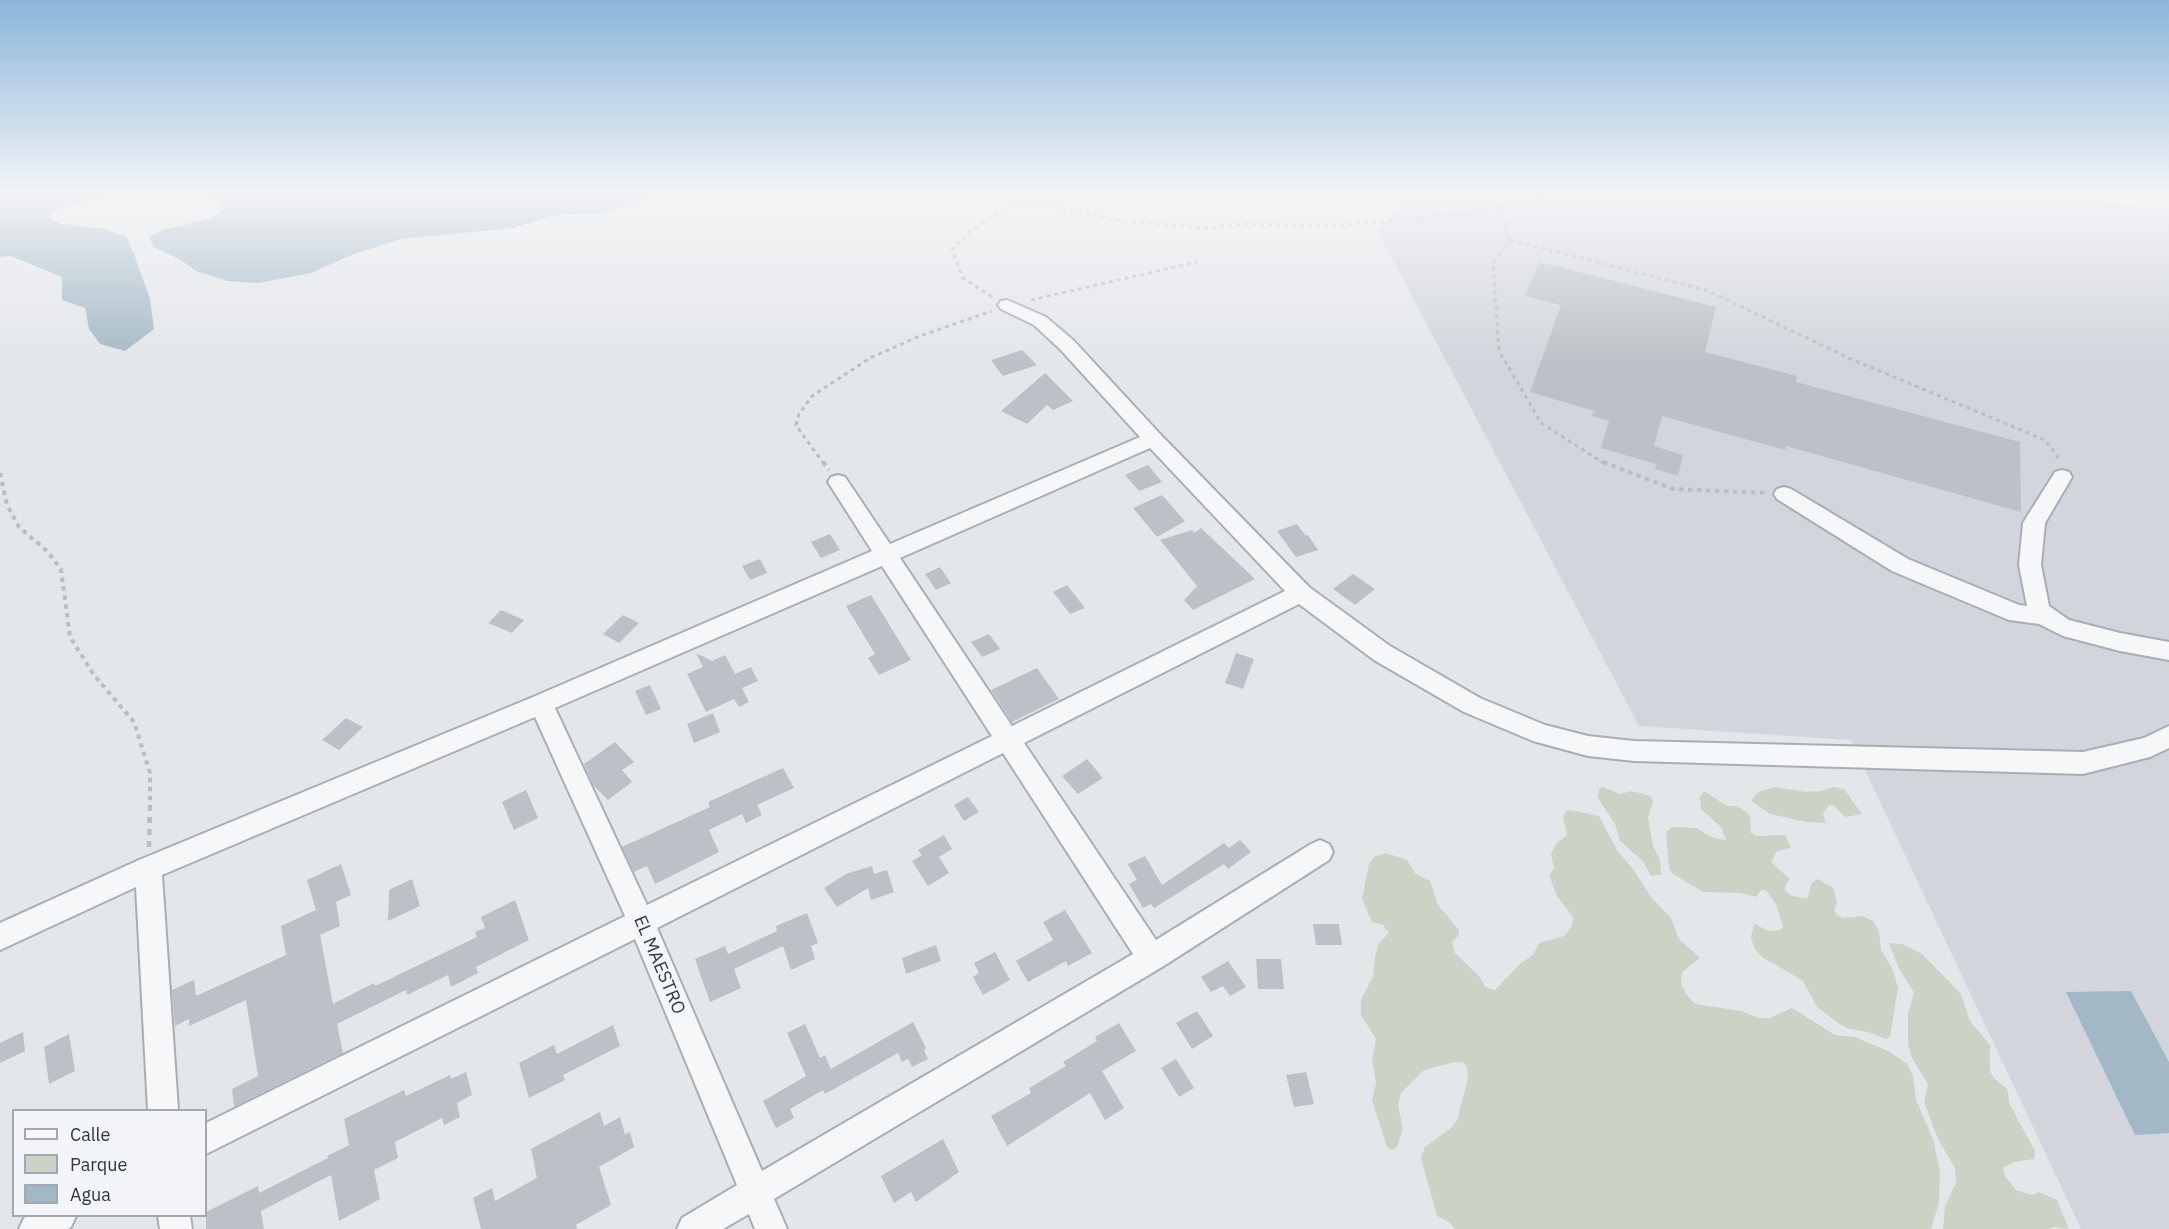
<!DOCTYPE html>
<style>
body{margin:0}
#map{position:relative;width:2169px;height:1229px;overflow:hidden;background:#e4e7ea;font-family:"IBM Plex Sans",sans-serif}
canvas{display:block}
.legend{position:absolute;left:12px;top:1109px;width:195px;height:108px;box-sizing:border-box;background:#f3f5f8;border:2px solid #a4a9af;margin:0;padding:8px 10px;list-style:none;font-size:18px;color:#2d3641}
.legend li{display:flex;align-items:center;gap:12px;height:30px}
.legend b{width:30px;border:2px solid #a4a9af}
</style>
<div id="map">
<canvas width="2169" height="1229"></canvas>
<ul class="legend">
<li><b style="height:8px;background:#f6f7f9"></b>Calle</li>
<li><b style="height:16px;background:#cad3c6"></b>Parque</li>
<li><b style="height:16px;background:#a3b8c6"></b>Agua</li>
</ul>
</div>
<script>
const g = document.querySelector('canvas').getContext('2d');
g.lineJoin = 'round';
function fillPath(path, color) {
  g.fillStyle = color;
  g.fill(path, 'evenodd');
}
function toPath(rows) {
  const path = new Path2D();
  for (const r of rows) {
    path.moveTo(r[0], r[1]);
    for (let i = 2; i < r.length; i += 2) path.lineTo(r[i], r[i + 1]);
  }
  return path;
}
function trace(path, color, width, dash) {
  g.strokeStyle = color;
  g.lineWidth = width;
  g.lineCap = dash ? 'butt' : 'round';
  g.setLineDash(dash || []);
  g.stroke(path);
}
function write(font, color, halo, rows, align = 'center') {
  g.font = font + ' "IBM Plex Sans",sans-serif';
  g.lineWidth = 6;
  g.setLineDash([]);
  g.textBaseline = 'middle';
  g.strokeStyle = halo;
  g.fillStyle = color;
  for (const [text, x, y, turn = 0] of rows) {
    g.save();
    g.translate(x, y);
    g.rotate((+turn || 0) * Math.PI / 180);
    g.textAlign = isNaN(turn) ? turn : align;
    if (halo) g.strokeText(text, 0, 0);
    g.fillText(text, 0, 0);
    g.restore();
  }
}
fillPath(toPath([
 [1418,192,2003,192,2169,209,2169,1229,2081,1229,1851,740,1639,726,1377,230]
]), '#d2d6dc');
fillPath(toPath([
 [1603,787,1620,794,1631,791,1651,796,1653,802,1648,817,1653,846,1660,860,1661,875,1651,876,1643,861,1620,841,1615,824,1598,798,1599,789],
 [1775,787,1806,792,1821,791,1833,787,1844,789,1862,814,1845,817,1834,806,1829,805,1823,814,1826,823,1806,822,1770,814,1751,801,1758,792],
 [1704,791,1727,806,1737,806,1746,812,1750,816,1751,833,1756,836,1785,835,1791,848,1777,851,1771,862,1790,879,1785,886,1785,890,1790,895,1807,899,1812,883,1818,879,1833,888,1837,902,1834,910,1837,915,1843,918,1862,916,1873,921,1879,931,1881,950,1891,966,1898,987,1890,1037,1886,1039,1868,1032,1849,1029,1838,1023,1817,1007,1803,981,1762,957,1754,948,1751,937,1754,924,1769,931,1780,930,1783,927,1776,904,1766,890,1761,890,1756,897,1740,893,1703,892,1672,873,1669,869,1666,832,1672,827,1697,828,1711,837,1726,840,1721,827,1701,809,1700,797],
 [1570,810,1599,816,1618,852,1633,869,1651,897,1671,918,1679,939,1700,958,1682,972,1681,983,1686,994,1695,1004,1741,1011,1759,1018,1770,1018,1792,1008,1835,1035,1855,1037,1890,1052,1907,1064,1913,1076,1916,1100,1933,1139,1940,1172,1939,1203,1931,1229,1455,1229,1449,1222,1437,1216,1421,1158,1425,1147,1451,1128,1457,1120,1468,1079,1467,1067,1462,1062,1451,1063,1424,1070,1401,1093,1398,1105,1403,1129,1397,1147,1392,1150,1387,1147,1372,1100,1376,1083,1372,1059,1376,1039,1361,1015,1361,999,1373,977,1375,957,1379,943,1389,933,1383,925,1372,922,1362,899,1369,864,1374,857,1386,853,1407,860,1415,873,1430,881,1438,905,1459,930,1459,935,1452,942,1455,953,1480,977,1485,987,1495,990,1521,963,1533,955,1539,943,1564,936,1572,926,1573,917,1557,896,1549,875,1554,868,1551,854,1557,843,1567,835,1563,818,1566,811],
 [1889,943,1902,944,1922,954,1961,994,1970,1021,1990,1045,1990,1071,1994,1078,2007,1089,2010,1105,2035,1151,2034,1159,2014,1162,2003,1168,2005,1176,2016,1190,2032,1195,2039,1192,2057,1200,2069,1229,2054,1227,2048,1229,1943,1229,1945,1206,1956,1183,1955,1168,1938,1139,1924,1102,1928,1085,1912,1058,1908,1045,1908,1014,1914,993,1899,968]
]), '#cad3c6');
fillPath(toPath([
 [0,192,670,192,604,213,556,215,513,228,401,239,354,254,311,273,258,283,228,281,196,271,181,260,154,247,149,237,162,230,213,218,223,210,221,202,203,196,132,196,88,201,58,209,48,217,62,224,104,229,126,236,134,254,150,299,154,329,125,351,100,344,89,329,85,308,62,300,62,277,11,256,0,257],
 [2131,991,2169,1062,2169,1133,2135,1135,2066,992]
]), '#a3b8c6');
fillPath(toPath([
 [1539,262,1716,307,1705,352,1797,376,1796,382,2020,442,2021,512,1786,446,1785,450,1662,416,1654,446,1683,455,1678,476,1655,469,1656,464,1601,448,1609,421,1592,416,1594,411,1530,392,1561,305,1525,296],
 [1022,350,1037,365,1003,376,991,360],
 [1045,373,1073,401,1053,410,1047,405,1027,424,1001,411],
 [1148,465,1162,482,1139,491,1125,475],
 [1162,495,1185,521,1157,537,1133,508],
 [1297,524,1306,536,1308,535,1318,550,1296,557,1277,531],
 [1201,528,1255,579,1193,610,1184,600,1197,586,1160,540,1192,530,1194,533],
 [830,534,840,550,821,558,811,542],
 [760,559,767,573,750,580,742,566],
 [940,567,951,583,936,590,925,574],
 [1353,574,1375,589,1355,605,1333,589],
 [1067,585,1085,608,1070,614,1053,592],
 [871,595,911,660,879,675,868,658,875,654,846,606],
 [501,610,524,620,512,633,488,623],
 [623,615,639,623,619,643,603,634],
 [989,634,1000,649,982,657,971,642],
 [696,653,712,661,725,655,735,674,751,667,758,681,742,688,749,702,739,707,734,699,706,712,687,674,703,667],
 [1236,653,1254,659,1243,689,1225,683],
 [1037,668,1059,699,1012,722,991,690],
 [650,685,661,709,646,715,635,691],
 [713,713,720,732,694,743,687,724],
 [346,718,363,727,339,750,322,740],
 [615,742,634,762,622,770,632,782,608,800,593,785,584,764],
 [1087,759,1103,778,1078,794,1062,776],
 [783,768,794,788,757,805,762,815,746,823,742,814,709,830,719,852,655,884,647,866,634,872,622,847,710,807,708,802],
 [526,790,538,818,514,830,502,802],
 [968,797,979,812,964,821,954,805],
 [944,835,952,849,939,857,949,873,928,886,912,861,922,855,918,850],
 [1240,840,1251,852,1228,869,1224,864,1154,908,1151,904,1143,908,1129,884,1137,880,1128,864,1145,856,1162,885,1224,843,1229,848],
 [341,864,351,895,336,902,340,926,320,935,333,1004,374,983,375,986,477,937,475,932,485,928,481,917,515,900,529,940,476,967,478,973,451,987,448,975,407,995,406,990,337,1024,343,1053,234,1107,232,1089,258,1076,246,1000,189,1026,189,1019,175,1026,172,990,194,980,196,996,286,955,281,926,316,910,307,880],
 [872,866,874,874,887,870,894,892,871,900,868,888,837,907,824,888,846,874],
 [412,879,420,906,388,921,389,890],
 [1065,910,1092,953,1068,966,1066,961,1028,982,1016,961,1053,940,1043,922],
 [807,913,818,943,811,946,815,959,791,970,783,946,734,969,741,988,710,1002,695,959,725,946,728,954,777,931,776,926],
 [1313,924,1339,924,1342,945,1316,945],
 [936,945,941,961,906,974,902,958],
 [995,952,1010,980,983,995,973,977,979,973,974,963],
 [1256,959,1281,959,1284,989,1258,989],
 [1228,961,1246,987,1230,996,1223,986,1211,992,1201,977],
 [1197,1011,1213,1036,1192,1049,1176,1023],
 [913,1022,926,1048,924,1050,928,1059,912,1067,908,1059,902,1062,898,1053,825,1094,823,1090,790,1109,794,1118,776,1128,763,1101,806,1076,787,1033,805,1024,820,1058,825,1055,831,1069],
 [1119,1023,1136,1051,1102,1071,1124,1108,1105,1120,1090,1093,1007,1146,991,1116,1031,1093,1029,1088,1066,1066,1063,1062,1097,1041,1095,1037],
 [613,1025,620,1046,563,1075,565,1080,529,1098,519,1063,554,1045,557,1054],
 [23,1032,25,1051,0,1063,0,1043],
 [69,1034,75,1071,49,1084,44,1047],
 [1176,1059,1194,1088,1179,1097,1161,1068],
 [466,1072,472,1095,457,1103,460,1117,444,1125,442,1118,395,1142,398,1158,374,1170,380,1199,339,1221,331,1175,261,1211,264,1229,206,1229,206,1212,258,1186,259,1193,328,1158,327,1156,349,1145,344,1119,404,1090,406,1096,450,1075,451,1079],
 [1306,1072,1314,1104,1294,1107,1286,1075],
 [600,1112,604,1126,620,1117,625,1134,630,1132,634,1147,599,1167,611,1205,576,1225,577,1229,481,1229,473,1198,492,1188,495,1201,537,1178,531,1149],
 [943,1139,959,1172,916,1202,911,1192,894,1203,881,1176]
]), '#bbc1c6');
const minor = toPath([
 [1007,300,1046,317,1074,341,1160,434,1309,587,1390,646,1480,698,1545,725,1588,736,1634,741,2083,752,2144,738,2169,726,2169,748,2150,757,2083,774,1634,761,1588,756,1533,741,1464,712,1374,660,1299,604,1024,743,1156,940,1311,844,1320,840,1329,844,1333,852,1329,860,1162,967,774,1199,787,1229,755,1229,749,1214,723,1229,677,1229,682,1218,737,1185,635,939,206,1154,206,1123,625,916,535,717,162,875,178,1110,148,1110,136,887,0,950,0,923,139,860,533,697,872,551,828,482,831,477,838,475,845,477,890,544,1140,437,1060,349,1034,325,1001,309,998,305,1001,301,1007,300],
 [1150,448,1285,591,1012,726,900,558,1150,448],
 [882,566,992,736,647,905,555,708,882,566],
 [1003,753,1133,954,762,1171,657,928,1003,753],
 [2062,470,2069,472,2072,477,2045,523,2041,565,2049,606,2069,620,2120,633,2169,642,2169,660,2120,651,2063,636,2039,624,2009,620,1892,571,1777,499,1774,494,1777,489,1784,487,1791,489,1908,559,2019,605,2027,606,2019,565,2023,523,2055,472,2062,470],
 [28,1216,76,1216,71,1227,68,1229,19,1229,24,1218,28,1216],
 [158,1216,190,1216,192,1229,160,1229,158,1216]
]);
trace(minor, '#a9aeb4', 4);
trace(toPath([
 [1499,207,1510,240],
 [1510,240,1706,290,1851,359,2045,440,2057,456,2058,462],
 [1510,240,1493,263,1499,351,1541,423,1605,464],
 [992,297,963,278,952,250,970,231,1010,205,1021,202,1032,201,1114,220,1204,228,1245,224,1333,226,1483,212,1553,192],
 [1031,300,1197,262],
 [824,464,796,425,799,414,812,396,870,358,920,336,992,311]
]), '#babdc2', 3, [4, 4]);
trace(toPath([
 [823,462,829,470],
 [1603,462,1673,489,1768,493],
 [0,473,7,505,19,527,47,551,61,569,70,637,94,675,134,722,150,773,150,803]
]), '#babdc2', 4, [4.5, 4.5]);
trace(toPath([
 [149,847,150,802]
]), '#babdc2', 4.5, [6, 6]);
fillPath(minor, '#f6f7f9');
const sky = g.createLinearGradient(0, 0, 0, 364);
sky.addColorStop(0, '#8cb6da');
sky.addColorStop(0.53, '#f3f4f6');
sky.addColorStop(1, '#f3f4f600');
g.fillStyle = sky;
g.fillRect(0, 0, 2169, 364);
write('18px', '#2d3641', '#f3f5f8', [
 ["EL MAESTRO",659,965,67]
]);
</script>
